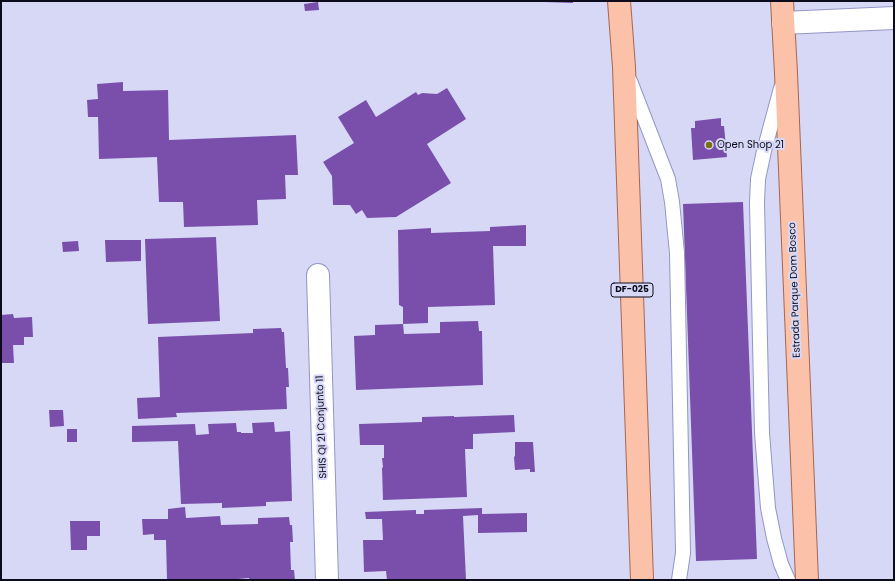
<!DOCTYPE html>
<style>
body{margin:0}
#map{position:relative;width:895px;height:581px;overflow:hidden;background:#d6d8f6;font-family:Poppins,sans-serif}
canvas{display:block}
.frame{position:absolute;inset:0;border:2px solid #0c0b1c;pointer-events:none}
</style>
<div id="map">
<canvas width="895" height="581"></canvas>
<div class="frame"></div>
</div>
<script>
const g = document.querySelector('canvas').getContext('2d');
g.lineJoin = 'round';
function fillPath(path, color) {
  g.fillStyle = color;
  g.fill(path, 'evenodd');
}
function toPath(rows) {
  const path = new Path2D();
  for (const r of rows) {
    path.moveTo(r[0], r[1]);
    for (let i = 2; i < r.length; i += 2) path.lineTo(r[i], r[i + 1]);
  }
  return path;
}
function trace(path, color, width, dash) {
  g.strokeStyle = color;
  g.lineWidth = width;
  g.lineCap = dash ? 'butt' : 'round';
  g.setLineDash(dash || []);
  g.stroke(path);
}
function write(font, color, halo, rows, align = 'center') {
  g.font = font + ' Poppins,sans-serif';
  g.lineWidth = 4;
  g.setLineDash([]);
  g.textBaseline = 'middle';
  g.strokeStyle = halo;
  g.fillStyle = color;
  for (const [text, x, y, turn = 0] of rows) {
    g.save();
    g.translate(x, y);
    g.rotate((+turn || 0) * Math.PI / 180);
    g.textAlign = isNaN(turn) ? turn : align;
    if (halo) g.strokeText(text, 0, 0);
    g.fillText(text, 0, 0);
    g.restore();
  }
}
fillPath(toPath([
 [544,1,573,1,573,3,544,2],
 [318,2,319,10,305,11,304,4],
 [123,82,123,91,168,90,169,140,296,135,298,175,285,175,286,199,257,200,258,225,184,227,183,202,159,202,157,157,99,159,98,117,88,117,87,100,98,99,97,84],
 [447,88,466,119,427,144,451,183,396,217,367,218,362,210,356,214,350,205,333,205,332,176,323,162,354,143,338,117,366,100,376,117,416,92,418,95,422,93,437,94],
 [721,118,721,126,724,126,727,157,693,160,691,128,695,128,695,121],
 [743,202,757,559,696,561,683,204],
 [526,225,526,246,493,246,495,305,428,307,428,323,403,324,403,307,399,305,398,230,431,228,431,233,490,231,490,227],
 [216,237,220,321,148,324,145,239],
 [105,240,141,240,141,261,106,262],
 [78,241,79,251,63,252,62,242],
 [13,314,14,318,32,317,33,337,24,337,24,345,13,345,14,363,1,363,1,315],
 [478,321,479,331,482,331,483,385,356,390,354,336,375,335,375,325,403,324,404,334,440,333,440,322],
 [281,328,282,332,284,332,286,368,288,368,289,387,286,387,287,409,176,413,177,417,138,419,137,398,160,397,158,337,253,333,253,329],
 [49,410,63,410,64,426,50,427],
 [514,415,515,432,473,434,473,449,465,449,467,497,383,500,382,468,383,467,382,458,384,458,384,445,360,445,359,424,422,422,422,417,454,416,454,417],
 [274,422,275,432,290,431,292,501,266,502,266,506,222,508,222,503,181,504,178,441,132,442,132,426,195,424,196,435,209,434,208,424,236,423,237,432,241,432,241,433,253,433,252,423],
 [67,429,77,429,77,442,67,442],
 [515,442,533,442,535,472,530,472,530,469,515,470,514,457,515,456],
 [185,507,186,518,220,516,221,525,258,524,258,518,289,517,290,525,292,525,293,542,290,542,291,570,294,570,295,580,249,580,249,578,238,579,238,580,167,580,166,540,154,540,154,534,143,535,142,519,168,519,168,509],
 [482,508,482,514,527,513,527,532,478,533,478,515,463,516,466,580,387,580,386,571,364,572,363,540,383,540,382,519,366,519,365,512,416,510,416,514,424,514,424,510],
 [70,521,100,521,100,536,87,536,87,550,71,550]
]), '#794fab');
const lane = toPath([
 [630,81,668,179,672,202,677,253,683,553,679,580],
 [781,88,764,151,758,179,757,203,762,433,768,508,774,538,781,564,788,580]
]);
const street = toPath([
 [783,23,894,18],
 [318,275,327,580]
]);
const primary = toPath([
 [619,1,624,67,642,580],
 [782,1,786,73,807,580]
]);
trace(lane, '#9496c6', 16);
trace(street, '#9496c6', 24);
trace(primary, '#a76753', 24);
trace(lane, '#fff', 14);
trace(street, '#fff', 22);
trace(primary, '#fcc1a9', 22);
for (const [x, y, r, color] of [
 [709,145,4,"#796f0d"]
]) {
  const dot = new Path2D();
  dot.arc(x, y, r, 0, 2 * Math.PI);
  g.fillStyle = color;
  g.fill(dot);
  trace(dot, '#d6d8f6', 1.5);
}
for (const [x, y, w] of [
 [632,290,42]
]) {
  const box = new Path2D();
  box.roundRect(x - w / 2, y - 7, w, 14, 3);
  g.fillStyle = '#d6d8f6';
  g.fill(box);
  trace(box, '#0c0b1c', 1);
}
write('bold 9px', '#0c0b1c', null, [
 ["DF-025",632,290]
]);
write('10px', '#0c0b1c', '#d6d8f6', [
 ["Open Shop 21",717,145]
], 'left');
write('10px', '#0c0b1c', '#d6d8f6', [
 ["Estrada Parque Dom Bosco",795,290,-92],
 ["SHIS QI 21 Conjunto 11",322,427,-92]
]);
</script>
